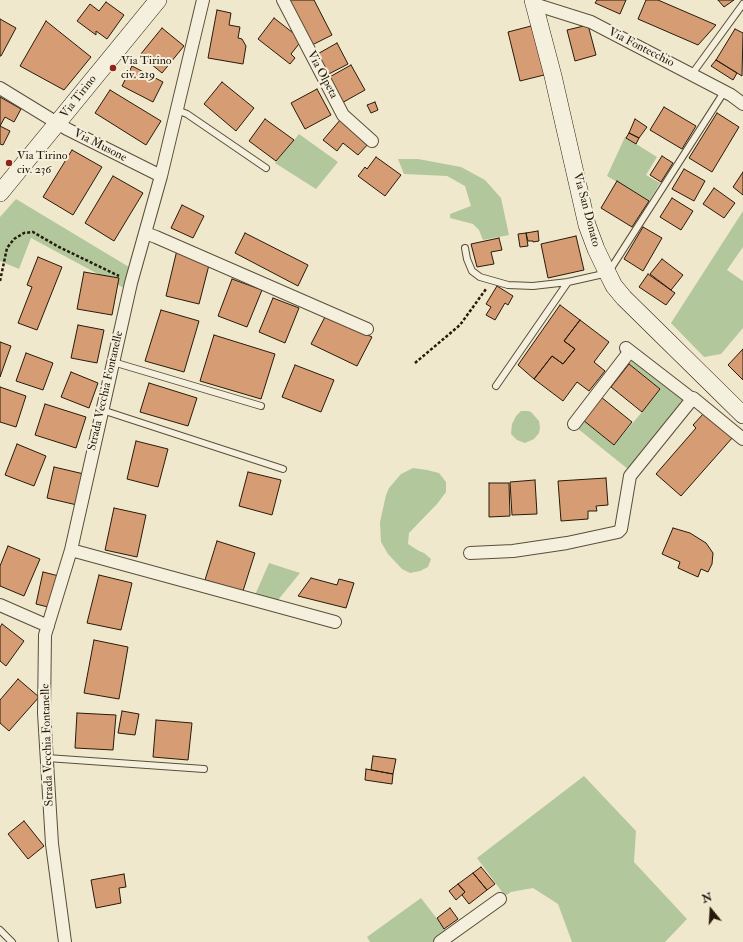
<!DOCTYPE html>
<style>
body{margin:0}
#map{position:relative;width:743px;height:942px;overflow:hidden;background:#f0e8cc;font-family:"IM FELL Double Pica",serif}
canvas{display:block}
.north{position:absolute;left:691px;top:890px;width:40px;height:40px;-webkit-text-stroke:3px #f5f0de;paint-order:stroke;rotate:342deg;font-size:11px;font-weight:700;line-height:16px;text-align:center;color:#281a0a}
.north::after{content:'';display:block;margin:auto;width:14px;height:18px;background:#281a0a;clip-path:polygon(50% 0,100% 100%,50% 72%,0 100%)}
</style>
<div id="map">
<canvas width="743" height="942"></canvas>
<div class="north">N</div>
</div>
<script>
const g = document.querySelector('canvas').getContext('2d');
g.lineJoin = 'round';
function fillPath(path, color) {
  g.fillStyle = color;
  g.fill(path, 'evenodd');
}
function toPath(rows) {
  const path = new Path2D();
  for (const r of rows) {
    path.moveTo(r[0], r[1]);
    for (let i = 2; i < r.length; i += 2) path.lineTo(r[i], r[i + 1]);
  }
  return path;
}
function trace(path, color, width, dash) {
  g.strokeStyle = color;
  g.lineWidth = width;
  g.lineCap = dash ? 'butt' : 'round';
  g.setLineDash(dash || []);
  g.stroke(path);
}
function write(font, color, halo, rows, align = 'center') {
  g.font = font + ' "IM FELL Double Pica",serif';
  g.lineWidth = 4;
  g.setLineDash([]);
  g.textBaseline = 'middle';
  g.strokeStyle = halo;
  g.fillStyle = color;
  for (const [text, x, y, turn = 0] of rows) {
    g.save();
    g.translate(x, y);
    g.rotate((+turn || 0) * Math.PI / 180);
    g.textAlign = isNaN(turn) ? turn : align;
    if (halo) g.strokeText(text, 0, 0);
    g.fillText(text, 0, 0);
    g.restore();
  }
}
fillPath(toPath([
 [299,134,338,162,316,189,275,163],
 [625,137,657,157,646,175,660,183,649,201,607,176],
 [398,159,418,159,461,167,485,180,501,198,509,235,483,240,479,230,473,224,450,218,450,214,471,206,465,186,447,176,404,174],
 [16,199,129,267,124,288,31,238,19,269,0,261,0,217],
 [743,211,743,247,727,270,743,281,743,328,721,354,704,357,671,323],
 [633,359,684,399,629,470,577,428,583,420,614,445,642,412,660,389,629,364],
 [521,411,528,411,531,412,539,421,540,428,539,433,534,439,525,443,517,440,511,434,512,424,516,416],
 [413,468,427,470,439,473,446,482,446,492,437,504,409,533,408,544,419,551,424,553,431,559,428,567,420,571,410,573,402,569,388,554,381,542,380,522,386,495,389,488,401,474],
 [269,563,300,573,278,600,255,595],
 [584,776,636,831,634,862,687,919,665,942,572,942,558,904,533,888,511,892,505,896,477,858],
 [421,898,448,933,436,942,370,942,367,937]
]), '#b3c79d');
const building = toPath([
 [286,0,314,0,332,35,310,46,286,0],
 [597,0,626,0,620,14,595,3,597,0],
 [646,0,658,0,716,25,698,45,638,19,646,0],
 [718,0,734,0,724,7,718,0],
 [106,2,124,15,107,39,96,31,96,35,77,21,90,4,99,11,106,2],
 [217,10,231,13,229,25,240,27,238,38,242,39,246,46,243,64,208,58,217,10],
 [274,18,302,40,291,54,295,58,290,64,258,39,274,18],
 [0,19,16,28,1,56,0,56,0,19],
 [46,21,91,57,64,90,20,66,46,21],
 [535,25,548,74,520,81,508,32,535,25],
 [588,25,596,55,575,61,567,30,588,25],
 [162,28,184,46,162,73,140,55,162,28],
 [735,29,743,33,742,76,716,60,735,29],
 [337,43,348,64,325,76,314,56,337,43],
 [716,60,737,73,733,80,711,66,716,60],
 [351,65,365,90,340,104,326,79,351,65],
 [132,66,163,82,153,102,122,86,132,66],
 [222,82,254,108,236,131,204,104,222,82],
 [317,89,331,115,305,129,291,103,317,89],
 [110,90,161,121,146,145,95,113,110,90],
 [0,97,21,109,14,122,5,117,0,126,10,131,3,145,0,144,0,97],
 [375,102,378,110,371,113,367,105,375,102],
 [664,107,696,126,682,149,650,130,664,107],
 [717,113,739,127,712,172,689,158,717,113],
 [265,119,294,140,276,161,249,141,265,119],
 [341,119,369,143,358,155,343,143,337,151,323,140,341,119],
 [635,119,647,127,639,138,629,133,635,119],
 [629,133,639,138,636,144,626,138,629,133],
 [72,150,102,167,73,215,43,197,72,150],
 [662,156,673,163,661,182,650,175,662,156],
 [376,157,401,175,385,196,358,176,365,167,367,169,376,157],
 [684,169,705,181,694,201,672,189,684,169],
 [743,172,743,195,733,187,743,172],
 [113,176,143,193,114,241,85,223,113,176],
 [617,181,649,201,632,227,601,208,617,181],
 [714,188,735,203,724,218,703,204,714,188],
 [672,198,693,211,681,230,660,217,672,198],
 [182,205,204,216,193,238,171,228,182,205],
 [643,227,662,238,643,271,624,259,643,227],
 [538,231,539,241,533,242,533,241,528,241,526,233,538,231],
 [245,233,308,265,298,286,235,253,245,233],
 [526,233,528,246,520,247,518,234,526,233],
 [576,236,584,270,548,278,541,244,576,236],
 [499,238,502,250,491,252,494,264,477,267,471,244,499,238],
 [177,250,209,265,199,304,166,296,177,250],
 [38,257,62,267,37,330,18,323,32,287,27,285,38,257],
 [662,259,683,275,671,290,650,274,662,259],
 [84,272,119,278,112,315,77,309,84,272],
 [648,274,675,293,666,305,639,287,648,274],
 [232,279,262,290,247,327,218,316,232,279],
 [497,286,513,296,508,305,505,303,495,320,486,315,491,307,486,304,497,286],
 [273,298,299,308,285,343,259,332,273,298],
 [560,305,580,320,564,341,575,349,563,364,552,356,534,379,518,365,560,305],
 [161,310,199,321,184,372,145,361,161,310],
 [326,315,372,337,357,366,311,344,326,315],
 [580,320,609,342,594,362,605,371,589,391,577,382,563,401,534,379,552,356,563,364,575,349,564,341,580,320],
 [78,325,104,330,97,363,71,358,78,325],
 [214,335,275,354,261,399,200,381,214,335],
 [0,342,11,346,0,377,0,342],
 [743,349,743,380,728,365,743,349],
 [26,353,53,363,43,390,16,381,26,353],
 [629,364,660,389,642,412,611,387,629,364],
 [295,365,334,380,321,412,282,397,295,365],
 [71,372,98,383,89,408,61,397,71,372],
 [149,383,197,398,188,426,140,412,149,383],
 [0,387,26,396,16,427,0,422,0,387],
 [601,397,632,422,614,445,583,420,601,397],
 [45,404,86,417,76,448,35,435,45,404],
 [704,413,733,437,681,496,656,474,696,428,693,425,704,413],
 [136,441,168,449,158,487,127,479,136,441],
 [17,444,46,456,34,486,5,475,17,444],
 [54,467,84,474,77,505,47,498,54,467],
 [248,472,281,480,272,515,239,506,248,472],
 [606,478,608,505,596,506,597,511,588,511,588,519,561,521,558,481,606,478],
 [535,480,537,514,512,515,510,482,535,480],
 [489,483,509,483,510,516,489,517,489,483],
 [114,508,146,515,137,557,105,550,114,508],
 [673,528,690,533,706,543,713,553,712,564,708,572,701,569,698,577,678,568,680,562,662,554,673,528],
 [217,541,255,553,243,591,205,580,217,541],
 [8,546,40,559,24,596,0,586,0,566,8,546],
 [43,572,59,576,52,608,36,604,43,572],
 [99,575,132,583,121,630,87,623,99,575],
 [311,578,337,585,339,579,354,583,346,608,298,596,311,578],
 [2,624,24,641,6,666,0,661,0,627,2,624],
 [94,640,128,647,119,699,84,693,94,640],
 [18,679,39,697,9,731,0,723,0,700,18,679],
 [122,711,139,714,135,735,118,733,122,711],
 [77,713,116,715,113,750,75,748,77,713],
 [156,720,192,723,188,760,153,757,156,720],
 [373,756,396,759,393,774,371,770,373,756],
 [366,769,393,774,392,784,365,780,366,769],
 [24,821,44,846,28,859,8,834,24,821],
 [481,867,495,884,487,890,473,873,481,867],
 [473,873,487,890,469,904,462,895,465,892,458,884,473,873],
 [124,874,126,887,119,888,121,903,96,908,91,880,124,874],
 [458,884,465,892,456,900,449,891,458,884],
 [450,908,458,919,444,929,437,918,450,908]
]);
fillPath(building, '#d69c73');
trace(building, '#281a0a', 1);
const lane = toPath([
 [692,74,743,4],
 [177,110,187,114,266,168],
 [465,248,467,259,472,271,480,277,508,285,533,286,568,282,608,273,724,92],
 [113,362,261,406],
 [496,386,568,282],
 [102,410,283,469],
 [47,758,204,769],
 [0,930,12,942]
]);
const street = toPath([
 [283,0,343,115,372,141],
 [534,4,591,22,731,95,743,104],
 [0,88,67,129,161,176],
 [145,233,156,237,367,329],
 [626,348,692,399],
 [574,424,630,351],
 [71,550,335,622],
 [470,553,513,551,567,543,618,532,621,529,630,476,693,398,743,439],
 [0,605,48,626],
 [65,942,52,844,44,713,45,635,71,550,131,283,161,176,203,0],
 [440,942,500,899]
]);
const secondary = toPath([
 [533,0,553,76,587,225,596,249,606,270,614,286,624,298,743,415],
 [0,193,158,0]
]);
trace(lane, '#5a4e3a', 8);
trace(street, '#5a4e3a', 14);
trace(secondary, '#281a0a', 18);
trace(toPath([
 [0,281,7,248,14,239,24,233,33,232,59,247,119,276],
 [415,363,460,325,486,289]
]), '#281a0a', 2.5, [3, 2]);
trace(lane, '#f5f0de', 6);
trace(street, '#f5f0de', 12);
trace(secondary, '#f5f0de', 17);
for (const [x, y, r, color] of [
 [113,68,4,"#8f2418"],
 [9,163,4,"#8f2418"]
]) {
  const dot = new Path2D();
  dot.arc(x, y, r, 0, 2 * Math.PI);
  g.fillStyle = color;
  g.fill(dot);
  trace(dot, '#f5f0de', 1.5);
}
write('12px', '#281a0a', '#f5f0de', [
 ["Via Fontecchio",641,48,27],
 ["Via Olpeta",322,75,62],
 ["Via Tirino",79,97,-52],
 ["Via Musone",100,146,27],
 ["Via San Donato",586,210,75],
 ["Strada Vecchia Fontanelle",106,391,-77],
 ["Strada Vecchia Fontanelle",48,745,-92]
]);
write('12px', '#281a0a', '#f5f0de', [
 ["Via Tirino",121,61],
 ["civ. 219",121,75],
 ["Via Tirino",17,156],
 ["civ. 236",17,170]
], 'left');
</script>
